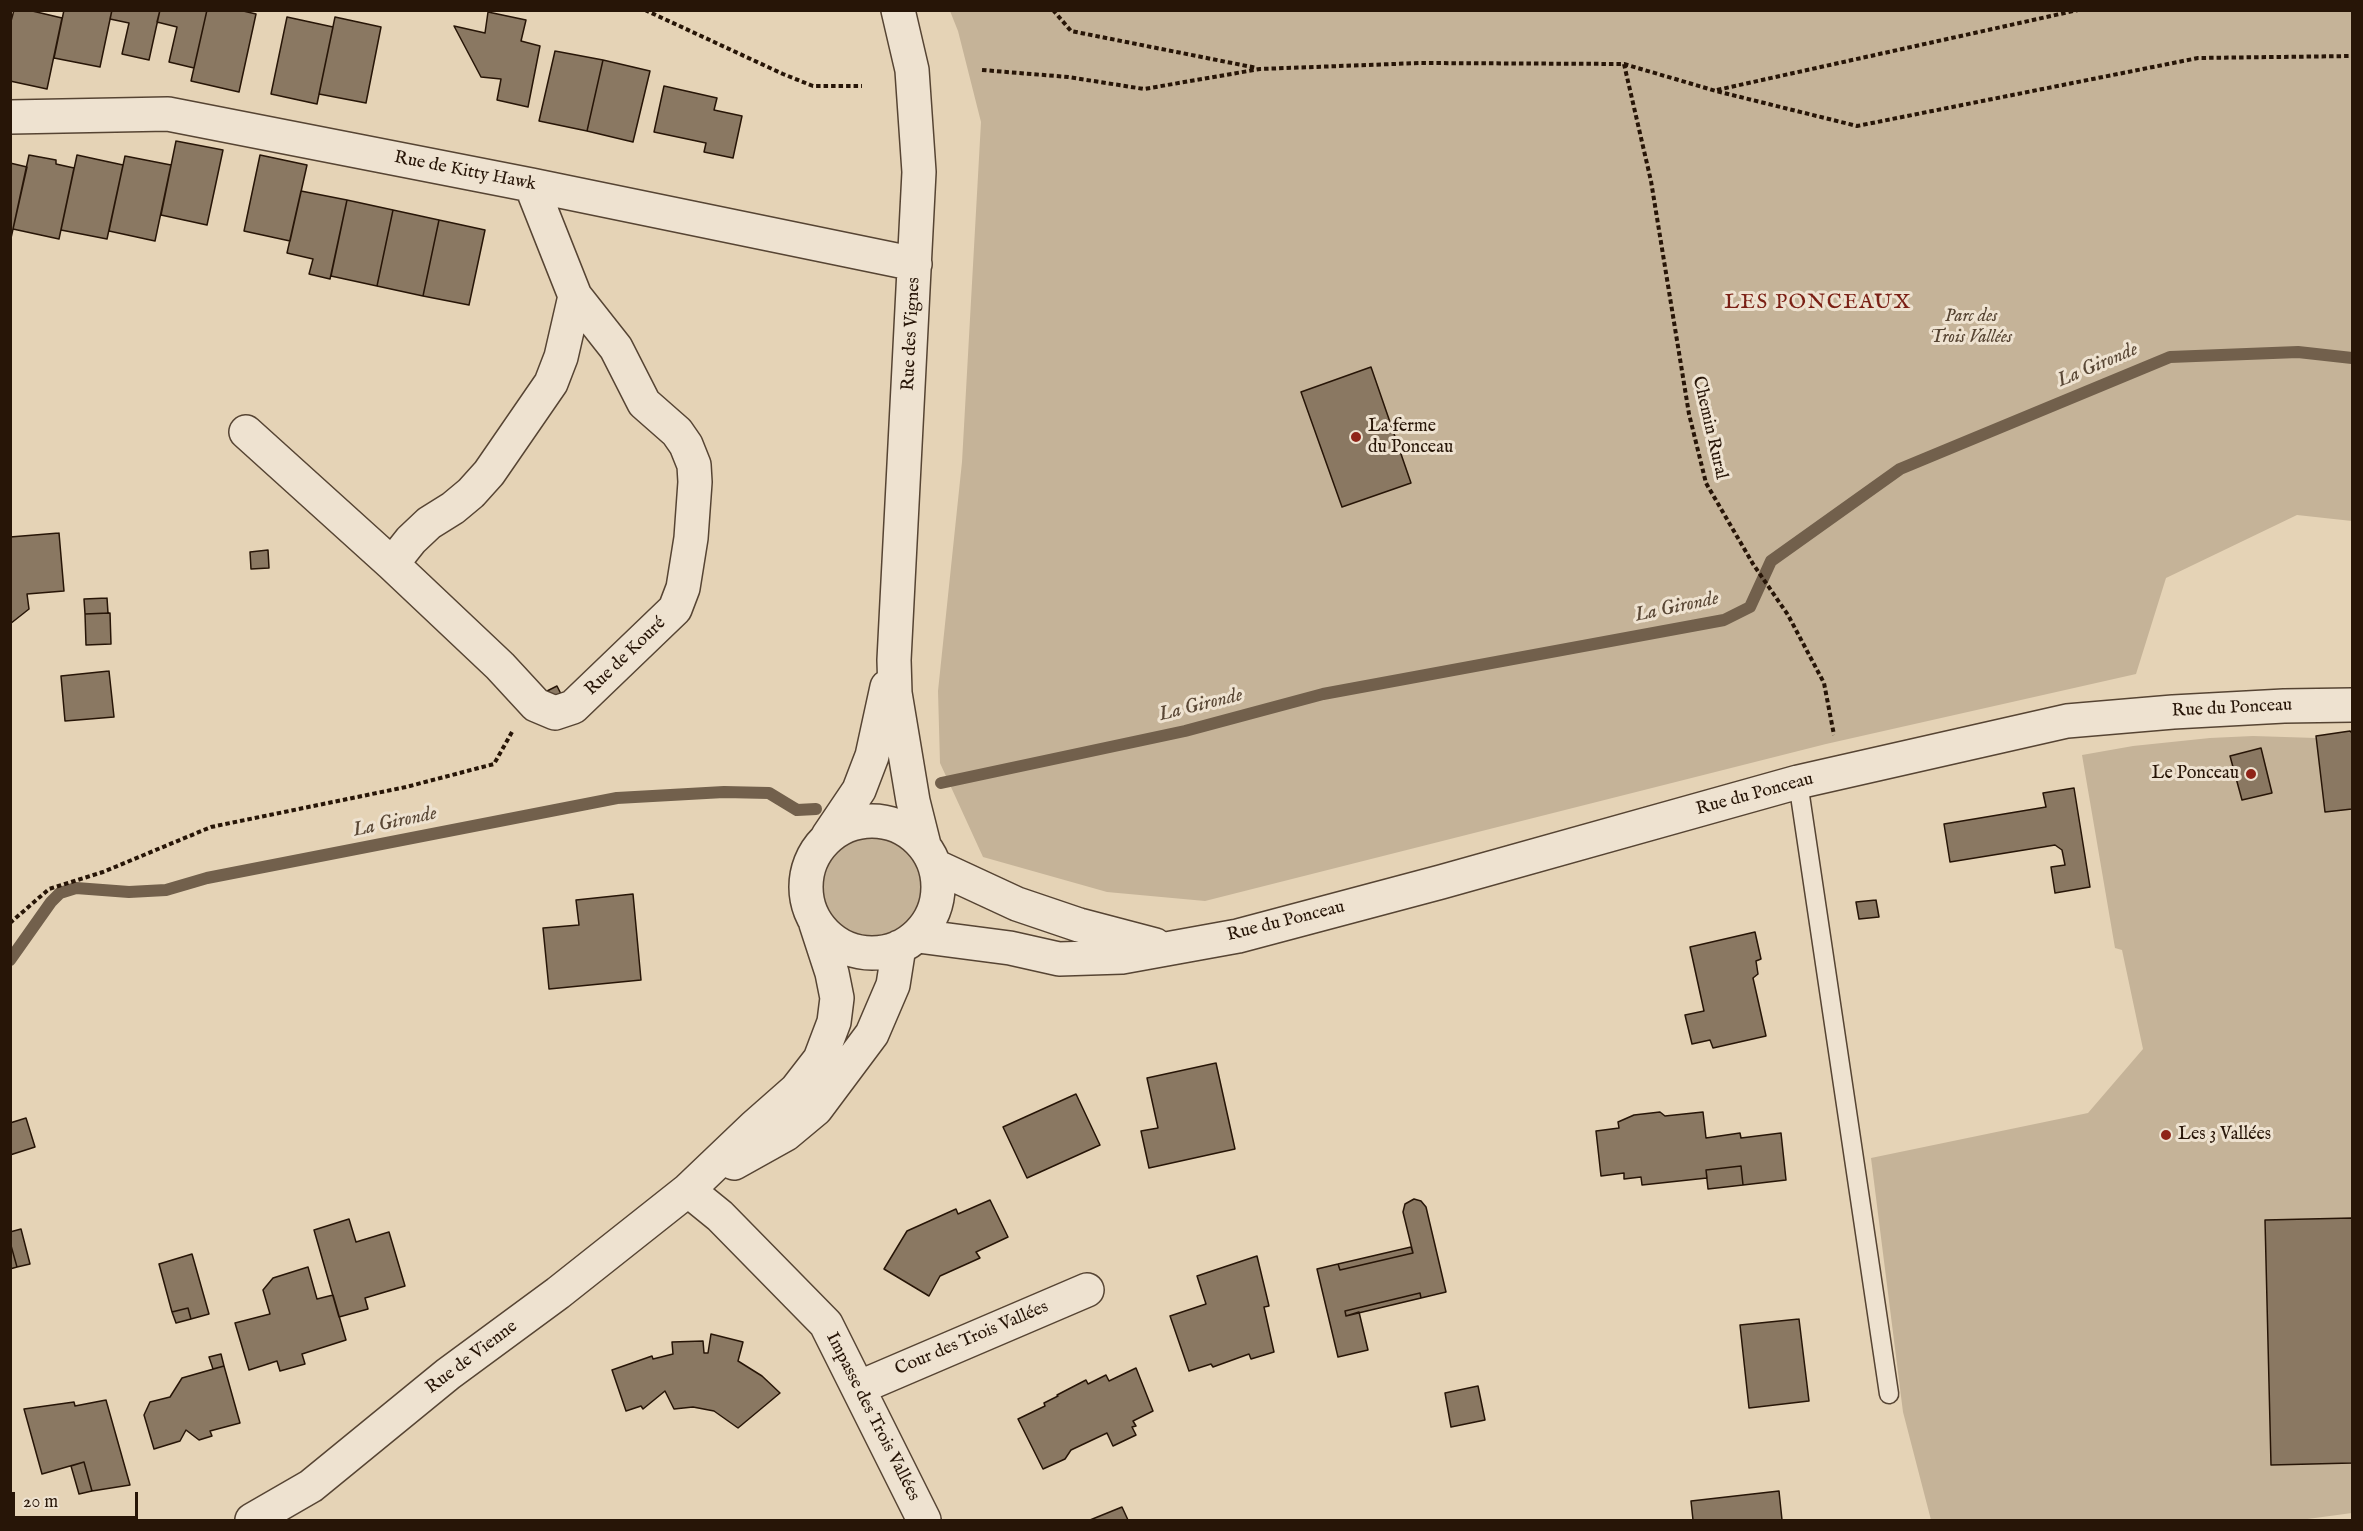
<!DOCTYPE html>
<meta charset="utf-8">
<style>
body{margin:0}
#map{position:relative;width:2363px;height:1531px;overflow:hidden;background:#e5d3b6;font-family:"IM FELL English",serif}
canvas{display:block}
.frame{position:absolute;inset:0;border:12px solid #271507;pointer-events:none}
.scale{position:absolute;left:12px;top:1492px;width:126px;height:27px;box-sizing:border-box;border:3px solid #271507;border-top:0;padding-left:8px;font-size:18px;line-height:21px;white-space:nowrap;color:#271507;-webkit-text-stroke:4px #eee2d0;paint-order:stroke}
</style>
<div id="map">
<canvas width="2363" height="1531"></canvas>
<div class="frame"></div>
<div class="scale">20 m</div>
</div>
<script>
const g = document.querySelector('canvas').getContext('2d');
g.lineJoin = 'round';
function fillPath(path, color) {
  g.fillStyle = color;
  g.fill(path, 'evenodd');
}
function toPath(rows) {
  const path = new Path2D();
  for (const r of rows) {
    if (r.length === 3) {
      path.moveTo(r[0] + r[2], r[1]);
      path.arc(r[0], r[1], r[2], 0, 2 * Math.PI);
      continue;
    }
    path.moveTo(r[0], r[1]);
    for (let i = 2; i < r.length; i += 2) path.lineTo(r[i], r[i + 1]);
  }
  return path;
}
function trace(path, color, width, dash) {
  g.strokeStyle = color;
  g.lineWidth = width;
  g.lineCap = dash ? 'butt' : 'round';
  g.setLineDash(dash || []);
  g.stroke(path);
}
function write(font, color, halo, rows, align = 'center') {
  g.font = font + ' "IM FELL English",serif';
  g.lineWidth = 6;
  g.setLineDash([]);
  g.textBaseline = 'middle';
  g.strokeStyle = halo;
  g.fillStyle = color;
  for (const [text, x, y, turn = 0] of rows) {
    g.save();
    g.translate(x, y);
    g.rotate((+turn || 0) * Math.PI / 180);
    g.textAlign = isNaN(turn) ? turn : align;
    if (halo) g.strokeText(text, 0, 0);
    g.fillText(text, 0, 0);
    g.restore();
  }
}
fillPath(toPath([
 [950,11,2352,11,2352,521,2297,515,2166,578,2136,674,1826,744,1205,901,1107,892,983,857,940,763,938,691,962,462,981,122,958,31],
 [2350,731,2352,733,2352,1513,2300,1520,1931,1520,1903,1412,1871,1158,2088,1113,2143,1049,2122,950,2115,948,2082,755,2133,746,2210,738,2253,736,2316,738,2316,736],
 [872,888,52]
]), '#c5b398');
trace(toPath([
 [941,783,1185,731,1323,694,1724,620,1750,607,1771,561,1900,469,2170,357,2298,352,2352,358],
 [10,960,51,902,60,893,76,888,129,892,166,890,207,878,617,798,724,792,769,793,797,810,816,809]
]), '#72604c', 12);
const building = toPath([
 [14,10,28,10,62,18,47,89,10,81,10,25,14,10],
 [64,10,112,10,100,67,54,58,64,10],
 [112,10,160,10,149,60,122,54,129,23,110,19,112,10],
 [160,10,207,10,194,68,169,62,177,27,157,22,160,10],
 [207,10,239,10,256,14,239,92,191,81,207,10],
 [488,12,526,20,521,41,540,46,528,107,497,100,501,79,481,77,454,26,485,33,488,12],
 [287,17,333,27,317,104,271,94,287,17],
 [335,17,381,27,366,103,319,94,335,17],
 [555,51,603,60,587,131,539,121,555,51],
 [603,60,650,71,633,142,587,131,603,60],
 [664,86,717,98,714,110,742,116,733,158,704,152,706,143,654,132,664,86],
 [176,141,223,150,207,225,161,215,176,141],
 [29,155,56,160,56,164,74,168,59,239,13,229,29,155],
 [77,155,123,165,107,239,61,230,77,155],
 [260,155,307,165,290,241,244,231,260,155],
 [125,156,171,165,155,241,109,231,125,156],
 [10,163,27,167,11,238,10,238,10,163],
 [301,191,347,200,330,279,309,274,313,259,287,253,301,191],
 [347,200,393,210,377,286,331,276,347,200],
 [393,210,439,220,423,296,377,286,393,210],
 [439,220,485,230,469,305,423,296,439,220],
 [1371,367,1411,483,1342,507,1301,392,1371,367],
 [59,533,64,591,27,594,29,609,10,624,10,537,59,533],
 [268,550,269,568,251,569,250,552,268,550],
 [107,598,108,613,85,614,84,599,107,598],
 [110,613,111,644,86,645,85,614,110,613],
 [109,671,114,717,65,721,61,676,109,671],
 [557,686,565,702,554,707,547,691,557,686],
 [2350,731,2352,733,2352,809,2325,812,2316,736,2350,731],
 [2261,748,2272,793,2242,800,2230,756,2261,748],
 [2074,788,2090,887,2055,893,2051,867,2065,865,2062,850,2055,845,1950,862,1944,824,2046,807,2043,793,2074,788],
 [633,894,641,980,549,989,543,928,579,925,576,900,633,894],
 [1876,900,1879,917,1859,919,1856,902,1876,900],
 [1755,932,1761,959,1756,961,1758,974,1753,978,1766,1036,1713,1048,1710,1040,1692,1044,1685,1015,1704,1011,1690,947,1755,932],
 [1216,1063,1235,1149,1149,1168,1141,1131,1158,1128,1147,1078,1216,1063],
 [1076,1094,1100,1145,1027,1178,1003,1127,1076,1094],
 [1660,1112,1665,1116,1703,1112,1706,1138,1740,1133,1741,1138,1781,1133,1786,1180,1743,1185,1741,1166,1706,1170,1707,1178,1642,1185,1641,1177,1624,1179,1624,1173,1601,1176,1596,1131,1619,1128,1618,1122,1634,1115,1660,1112],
 [26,1118,35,1147,10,1155,10,1123,26,1118],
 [1741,1166,1743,1185,1708,1189,1706,1170,1741,1166],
 [1414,1199,1421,1201,1426,1207,1446,1292,1421,1298,1420,1293,1345,1311,1346,1316,1359,1312,1368,1350,1338,1357,1317,1269,1338,1264,1340,1270,1413,1253,1403,1212,1405,1204,1414,1199],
 [990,1200,1008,1237,976,1252,980,1258,940,1276,929,1296,884,1269,907,1231,956,1209,958,1214,990,1200],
 [2352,1218,2352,1463,2271,1465,2265,1220,2352,1218],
 [349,1219,356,1242,389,1232,405,1286,365,1298,368,1309,339,1317,314,1230,349,1219],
 [21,1229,30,1264,17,1267,10,1242,10,1232,21,1229],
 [10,1242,17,1267,10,1269,10,1242],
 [1411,1247,1413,1253,1340,1270,1338,1264,1411,1247],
 [192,1254,209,1314,191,1319,188,1308,172,1312,159,1264,192,1254],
 [1257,1256,1269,1306,1264,1307,1274,1352,1251,1359,1249,1354,1213,1367,1211,1364,1189,1371,1170,1316,1206,1304,1197,1276,1257,1256],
 [308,1267,317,1299,333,1295,346,1340,302,1354,305,1364,280,1371,277,1361,249,1370,235,1323,270,1314,263,1290,273,1278,308,1267],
 [1420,1293,1421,1298,1346,1316,1345,1311,1420,1293],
 [188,1308,191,1319,176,1323,172,1312,188,1308],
 [1799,1319,1809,1401,1749,1408,1740,1325,1799,1319],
 [711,1334,743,1342,738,1361,762,1376,780,1393,738,1428,714,1411,693,1407,674,1409,665,1391,643,1409,641,1406,626,1411,612,1370,652,1356,653,1359,673,1354,672,1342,703,1341,704,1353,708,1353,711,1334],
 [221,1354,224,1366,213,1369,209,1357,221,1354],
 [224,1366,240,1423,210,1431,212,1436,199,1440,186,1430,180,1441,154,1449,144,1415,150,1402,170,1397,182,1378,224,1366],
 [1136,1368,1153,1411,1133,1421,1136,1426,1132,1427,1136,1435,1113,1446,1107,1433,1071,1450,1065,1459,1043,1469,1018,1419,1045,1406,1044,1403,1058,1396,1057,1395,1086,1380,1088,1384,1106,1375,1109,1381,1136,1368],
 [1478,1386,1485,1420,1451,1427,1445,1393,1478,1386],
 [106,1400,130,1485,92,1491,84,1462,42,1474,24,1409,74,1402,75,1406,106,1400],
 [84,1462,92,1491,79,1494,71,1466,84,1462],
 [1779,1491,1782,1520,1693,1520,1691,1501,1779,1491],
 [1122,1507,1128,1520,1090,1520,1122,1507]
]);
fillPath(building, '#8a7862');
trace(building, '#271507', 1.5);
const service = toPath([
 [1798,782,1889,1394]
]);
const minor = toPath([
 [898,10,912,70,919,172,894,660,895,693,913,801,924,845],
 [10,117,168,114,531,185,915,264],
 [531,185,575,296,616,348,644,403,677,432,686,445,694,465,695,482,691,538,683,588,675,609,573,707,555,713,536,705,500,666,392,564,411,540,429,523,453,508,471,493,489,473,551,383,561,357,575,296],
 [246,432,392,564],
 [872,887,66],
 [828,836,859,790,872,756,887,687],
 [935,866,1017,904,1079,925,1155,945],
 [918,936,1010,948,1059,959,1122,957,1238,936,1441,882,1798,782,2067,721,2173,712,2284,706,2352,705],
 [734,1163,786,1134,816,1109,872,1034,893,985,899,947],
 [688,1190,720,1216,826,1324,924,1520],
 [858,1388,1087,1290],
 [252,1520,311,1486,448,1374,558,1293,688,1190,754,1127,796,1090,820,1059,834,1022,837,998,832,973,816,924]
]);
trace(service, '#564433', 21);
trace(minor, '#564433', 36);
trace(toPath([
 [645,10,783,74,813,86,862,86],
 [1053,10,1071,31,1257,68],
 [1624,64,1651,181,1689,414,1706,483,1753,564,1788,615,1824,683,1834,735],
 [982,70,1068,77,1144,89,1260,69,1420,63,1624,64,1716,91,1857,126,2198,58,2352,56],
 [1717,90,2078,10],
 [10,923,49,889,103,872,211,827,406,787,494,764,512,732]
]), '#271507', 4, [4.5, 3]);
trace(service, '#eee2d0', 18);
trace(minor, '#eee2d0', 33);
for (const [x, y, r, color] of [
 [1356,437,6,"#8f2418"],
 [2251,774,6,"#8f2418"],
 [2166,1135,6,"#8f2418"]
]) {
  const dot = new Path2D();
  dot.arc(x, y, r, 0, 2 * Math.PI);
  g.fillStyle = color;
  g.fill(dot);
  trace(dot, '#eee2d0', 2);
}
write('18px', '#271507', '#eee2d0', [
 ["Rue de Kitty Hawk",465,172,11],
 ["Rue des Vignes",912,334,-87],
 ["Chemin Rural",1709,428,77],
 ["Rue de Kouré",626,657,-44],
 ["Rue du Ponceau",2232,709,-3],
 ["Rue du Ponceau",1755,795,-15],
 ["Rue du Ponceau",1286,922,-14],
 ["Cour des Trois Vallées",972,1339,-23],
 ["Rue de Vienne",472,1358,-37],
 ["Impasse des Trois Vallées",872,1417,63]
]);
write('italic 18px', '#564432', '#eee2d0', [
 ["Parc des",1971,317],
 ["Trois Vallées",1971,338]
]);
write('18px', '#271507', '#eee2d0', [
 ["La ferme",1368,427],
 ["du Ponceau",1368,448],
 ["Le Ponceau",2239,774,"right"],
 ["Les 3 Vallées",2178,1135]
], 'left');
write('italic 20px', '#594735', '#eee2d0', [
 ["La Gironde",2098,366,-23],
 ["La Gironde",1677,608,-12],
 ["La Gironde",1201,706,-14],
 ["La Gironde",395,823,-12]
]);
g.letterSpacing = '1.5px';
write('21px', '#7a1f14', '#eee2d0', [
 ["LES PONCEAUX",1818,304]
]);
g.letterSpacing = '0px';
</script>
